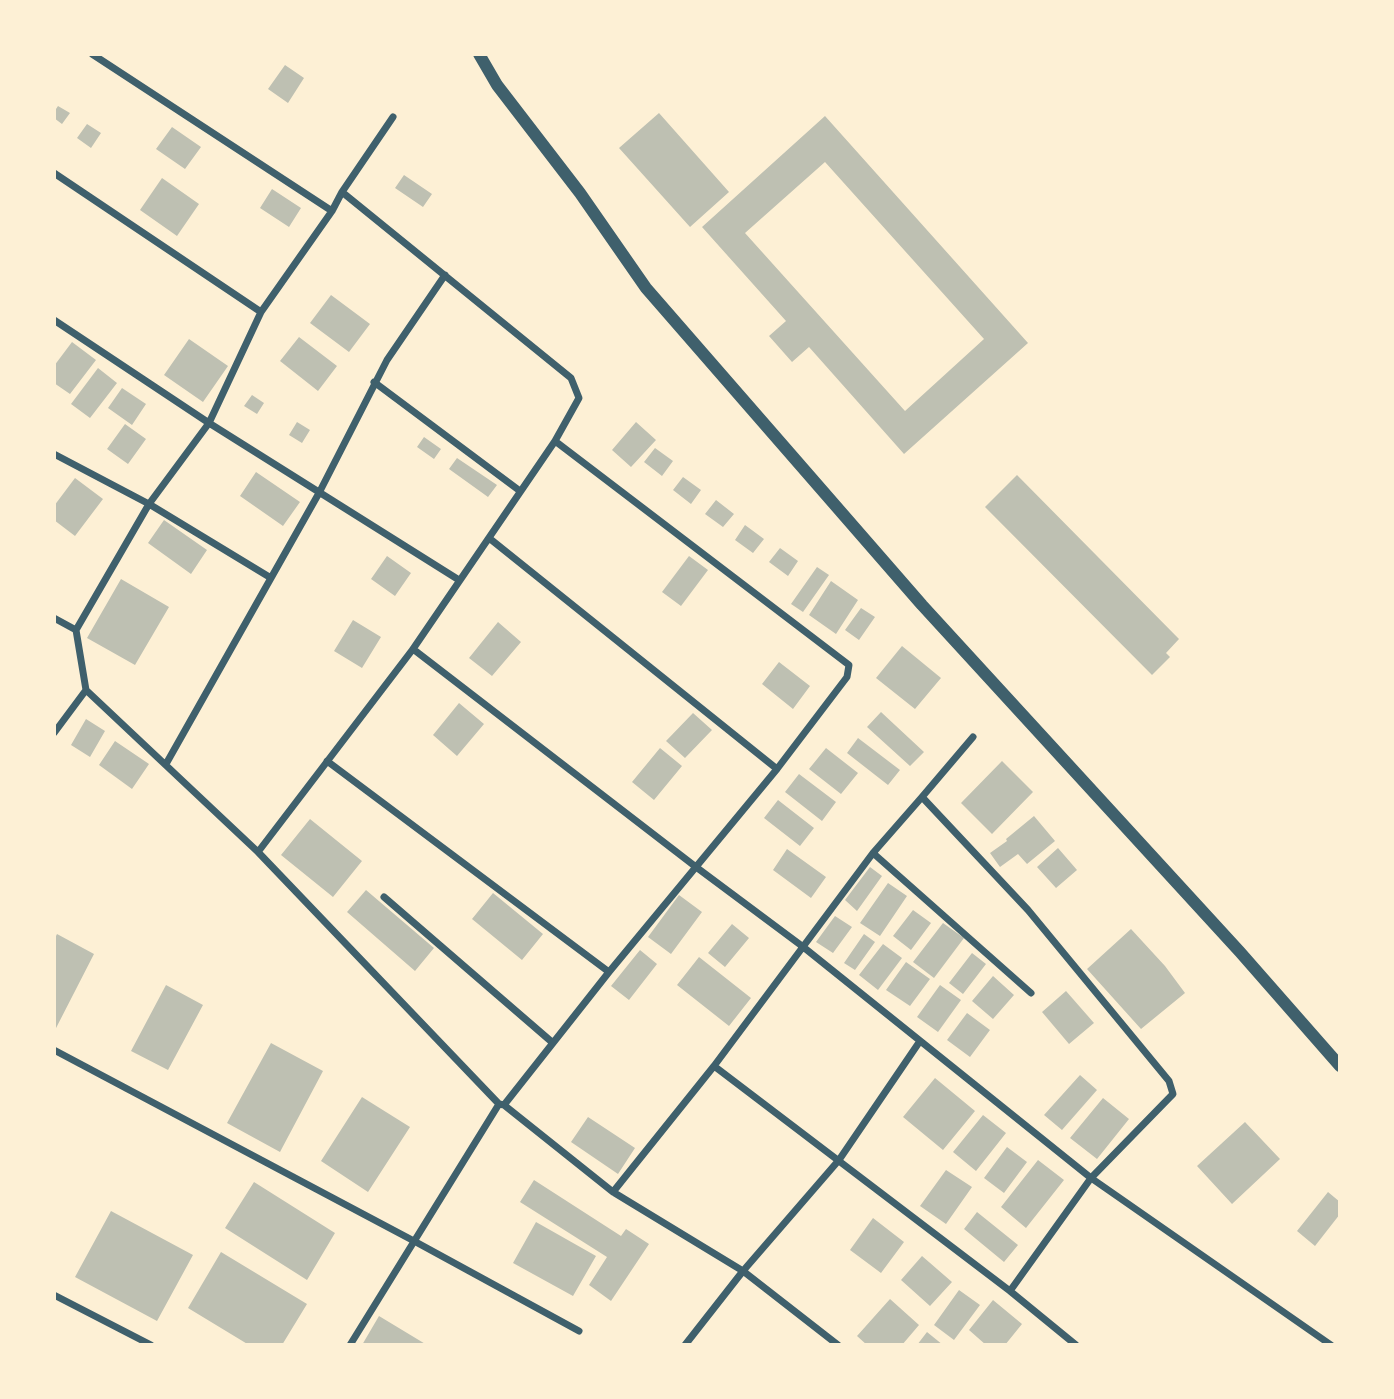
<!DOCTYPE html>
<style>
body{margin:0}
#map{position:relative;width:1394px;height:1399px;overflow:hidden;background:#fdf0d5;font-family:"Asap Condensed",sans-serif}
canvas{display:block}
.frame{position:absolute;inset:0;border:56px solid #fdf0d5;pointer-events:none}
</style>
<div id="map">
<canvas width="1394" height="1399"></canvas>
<div class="frame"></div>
</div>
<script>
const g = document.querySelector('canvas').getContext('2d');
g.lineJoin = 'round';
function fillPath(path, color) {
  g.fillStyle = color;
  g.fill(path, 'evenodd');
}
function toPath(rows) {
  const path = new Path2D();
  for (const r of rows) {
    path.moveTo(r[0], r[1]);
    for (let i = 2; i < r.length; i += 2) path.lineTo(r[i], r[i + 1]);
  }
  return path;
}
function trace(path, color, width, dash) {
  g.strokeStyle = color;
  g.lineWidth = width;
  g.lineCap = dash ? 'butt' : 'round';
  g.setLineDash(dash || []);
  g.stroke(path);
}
fillPath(toPath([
 [285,65,304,78,288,103,268,89],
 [58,106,70,113,62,124,54,118,54,112],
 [659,113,729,192,690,227,619,148],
 [825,116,1028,343,904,454,809,347,792,362,769,336,786,321,702,227],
 [825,162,984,339,905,411,745,233],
 [87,124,101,133,91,148,77,138],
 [172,127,201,147,185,169,156,149],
 [404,175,432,194,423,207,395,188],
 [162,178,199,204,177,236,140,210],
 [272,189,301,208,289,227,260,208],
 [331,295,370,324,349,352,310,323],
 [299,337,337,366,318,391,280,361],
 [189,339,228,366,203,402,164,375],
 [72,342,96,360,70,394,54,383,54,366],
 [98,368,117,383,90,418,71,404],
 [122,388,146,404,132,425,108,408],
 [252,395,264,403,257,414,244,406],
 [297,422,310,430,302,443,289,435],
 [636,422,656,440,631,467,612,450],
 [125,424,146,439,128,464,107,449],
 [424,437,441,449,434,459,417,447],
 [655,448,673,461,662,476,644,462],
 [457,458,497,485,488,497,449,469],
 [256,472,300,502,283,526,240,496],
 [1017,475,1179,639,1166,653,1170,657,1152,675,985,507],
 [683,477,701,490,691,504,673,490],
 [75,478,103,499,75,536,54,520,54,506],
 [716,500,734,514,723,527,705,514],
 [164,520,207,550,191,574,148,543],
 [745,525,764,539,753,553,735,540],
 [780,548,798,561,788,576,769,562],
 [387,556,411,573,395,596,371,579],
 [689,556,708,570,681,606,662,592],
 [817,567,829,575,803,612,791,604],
 [121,579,169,607,135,665,87,638],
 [831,581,858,600,836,634,809,615],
 [861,608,875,617,859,640,845,630],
 [353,620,381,637,362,668,334,651],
 [498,622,521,642,492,676,469,658],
 [902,646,941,678,915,709,876,678],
 [779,662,810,686,793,709,762,684],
 [459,703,484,724,457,756,433,735],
 [881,712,924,752,910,766,867,727],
 [693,713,712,730,685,758,666,741],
 [86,719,105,731,90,757,71,745],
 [858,738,900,770,888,785,847,753],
 [115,741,149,764,132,789,99,765],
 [660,748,682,766,654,800,632,782],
 [826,748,858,773,841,794,809,769],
 [1002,761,1033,792,992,834,961,803],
 [799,774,836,802,822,821,785,792],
 [778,800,814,828,800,846,764,818],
 [1034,816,1055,841,1027,864,1018,854,1000,867,990,853,1007,841,1006,839],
 [310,819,362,861,333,897,281,855],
 [1058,848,1077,870,1056,888,1037,867],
 [787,849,826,877,811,898,773,870],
 [870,867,882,876,857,911,845,900],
 [888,883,907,896,880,936,860,923],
 [366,890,434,948,415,971,347,912],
 [493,893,543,934,522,960,472,919],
 [679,895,702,912,671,954,648,937],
 [913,910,931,923,911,950,893,936],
 [835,916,852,927,833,953,816,942],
 [943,923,964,938,934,978,913,962],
 [732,924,749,938,725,967,708,953],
 [1131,929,1165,966,1185,993,1141,1029,1087,969],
 [57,934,94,954,54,1032,54,940],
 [864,934,875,942,855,970,844,963],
 [883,944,902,958,878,990,859,975],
 [640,950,657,964,629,1000,611,986],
 [972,953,986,964,963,994,949,983],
 [699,957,751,998,729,1026,677,985],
 [906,962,930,979,910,1006,886,990],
 [993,976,1014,995,993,1019,972,1001],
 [166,985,203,1005,168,1070,131,1051],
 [940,985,961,1000,938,1032,917,1017],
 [1066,991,1094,1023,1069,1044,1042,1012],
 [967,1013,990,1030,970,1057,947,1040],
 [271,1043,323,1071,280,1152,227,1123],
 [1080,1075,1097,1090,1062,1130,1044,1115],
 [935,1078,975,1111,943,1150,903,1117],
 [362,1097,410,1127,368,1192,321,1161],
 [1103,1098,1129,1119,1097,1159,1070,1138],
 [983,1115,1006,1133,976,1171,953,1152],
 [588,1117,635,1148,618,1174,571,1142],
 [1245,1122,1280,1159,1232,1204,1197,1166],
 [1007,1147,1027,1162,1004,1193,984,1178],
 [1038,1160,1064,1180,1026,1228,1001,1207],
 [946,1170,972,1187,946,1224,920,1206],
 [534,1180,621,1236,626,1229,649,1244,611,1301,589,1285,607,1257,520,1202],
 [254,1182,335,1233,307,1280,225,1228],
 [1328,1192,1340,1202,1340,1214,1315,1246,1297,1231],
 [111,1211,193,1255,157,1321,75,1277],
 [977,1212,1018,1245,1004,1262,964,1229],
 [873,1218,904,1242,881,1273,850,1250],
 [536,1222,596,1256,573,1296,513,1263],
 [221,1252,307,1304,282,1345,249,1345,188,1308],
 [922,1256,952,1282,930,1306,901,1280],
 [959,1290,980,1305,954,1340,934,1325],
 [890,1299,919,1325,902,1345,867,1345,857,1336],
 [993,1300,1022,1324,1005,1345,986,1345,969,1330],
 [379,1316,427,1345,362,1345],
 [927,1332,943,1345,917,1345]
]), '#bec0b2');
trace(toPath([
 [92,54,332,211],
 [393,117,342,192,332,211,261,312,209,423,149,504,76,630,86,690,258,852,499,1104,504,1105,613,1192,743,1271,838,1345],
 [54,173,261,312],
 [54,320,209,423,459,580],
 [374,382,520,491],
 [54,454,149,504,271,578],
 [489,538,777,769],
 [54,618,76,630],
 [413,649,696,867,802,946,1091,1178,1331,1345],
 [54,733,86,690],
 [327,761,609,972],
 [166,764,319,493,387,360,445,275],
 [922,797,973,737],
 [258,852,413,649,555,441,579,398,571,378,342,192],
 [873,853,1031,993],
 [384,897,553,1043],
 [54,1050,414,1241,579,1331],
 [714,1066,1010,1291,1076,1345],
 [504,1105,609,972,777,769,847,677,849,665,555,441],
 [613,1192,714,1066,873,853,922,797,1028,910,1169,1081,1173,1094,1091,1178,1010,1291],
 [54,1295,151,1345],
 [350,1345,499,1104],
 [685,1345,743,1271,839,1160,920,1041]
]), '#3f606c', 7);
trace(toPath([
 [479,54,497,85,580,193,646,288,922,605,1240,952,1340,1066]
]), '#3f606c', 12);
</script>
